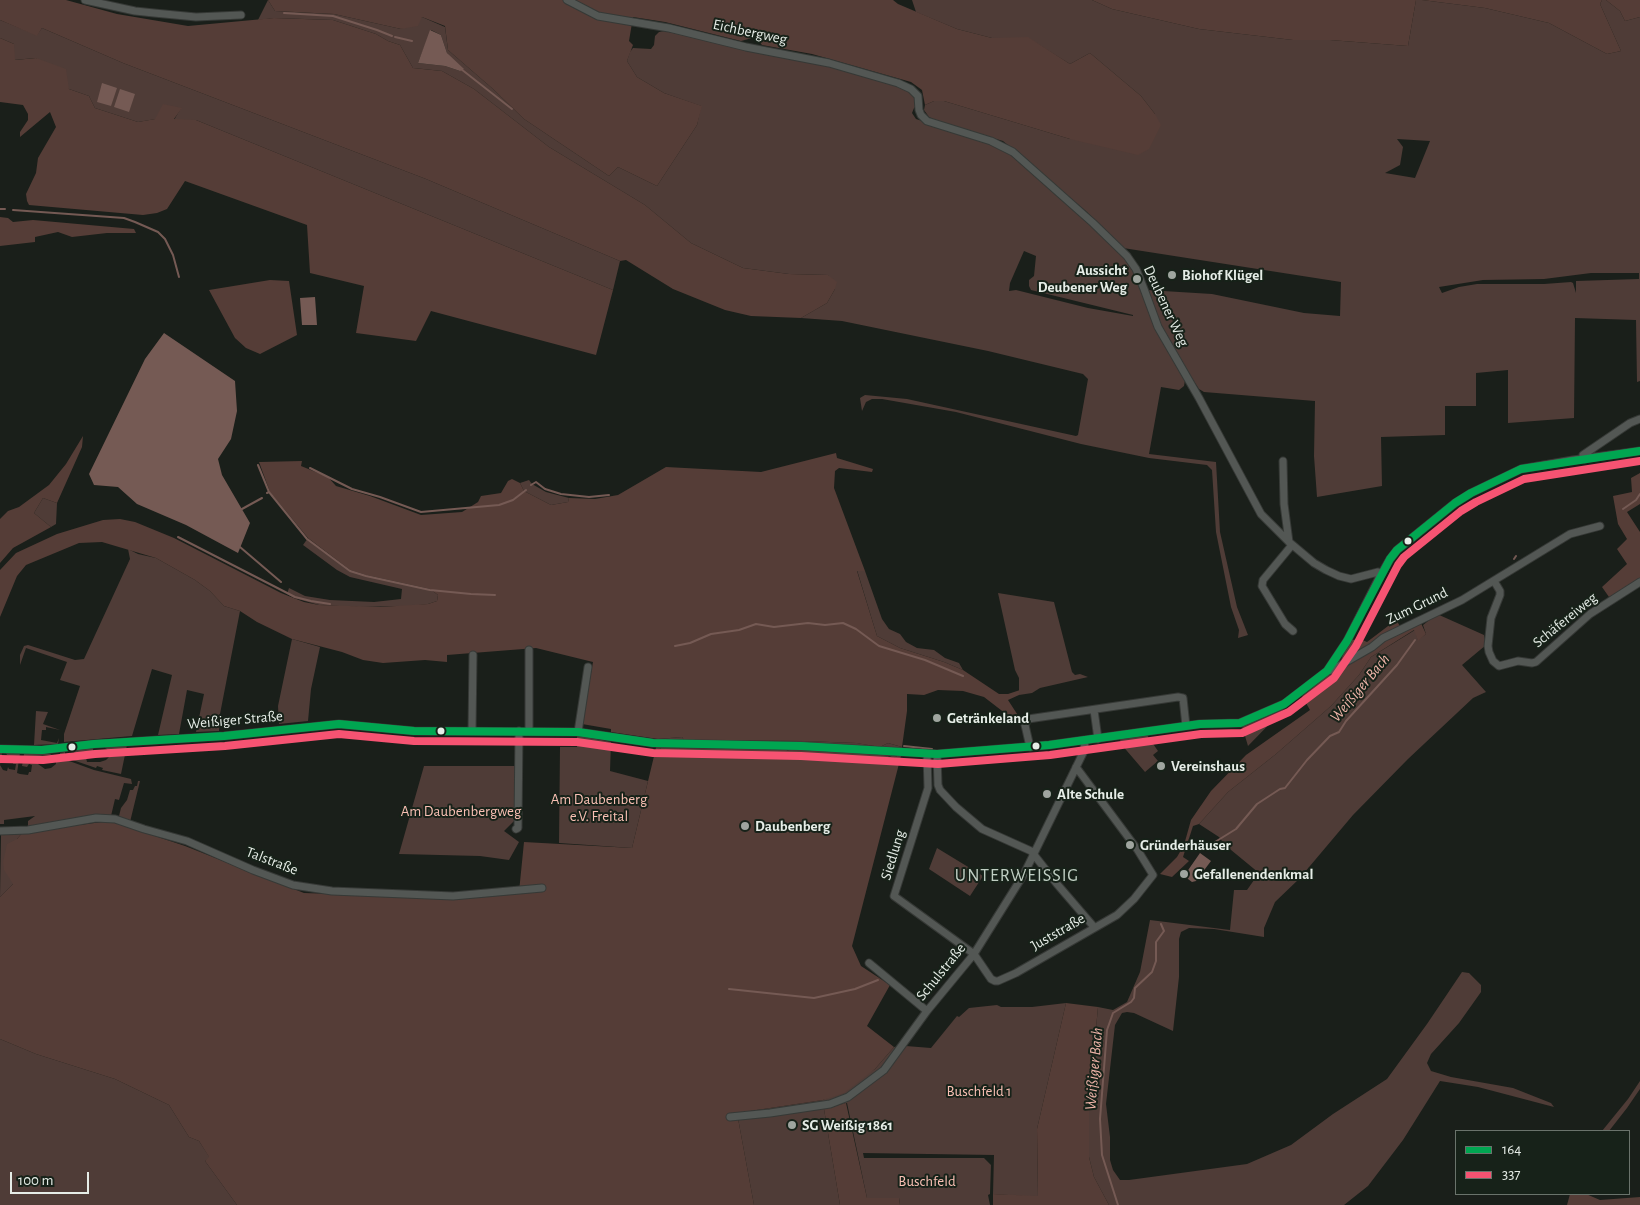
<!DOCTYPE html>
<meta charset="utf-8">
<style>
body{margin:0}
#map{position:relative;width:1640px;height:1205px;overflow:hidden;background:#1a1f1a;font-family:"Alegreya Sans",sans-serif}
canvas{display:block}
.legend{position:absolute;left:1455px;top:1130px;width:175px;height:65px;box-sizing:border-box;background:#172219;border:1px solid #6a736b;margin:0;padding:6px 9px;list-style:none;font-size:15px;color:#e6ede7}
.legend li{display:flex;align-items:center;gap:10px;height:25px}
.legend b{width:25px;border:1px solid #6a736b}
.scale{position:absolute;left:10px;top:1172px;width:79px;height:22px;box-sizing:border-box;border:2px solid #e6ede7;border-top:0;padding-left:6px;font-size:15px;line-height:18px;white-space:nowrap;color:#e6ede7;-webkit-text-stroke:4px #172219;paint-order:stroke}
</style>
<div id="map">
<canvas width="1640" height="1205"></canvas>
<ul class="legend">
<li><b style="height:6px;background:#00a651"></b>164</li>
<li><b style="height:6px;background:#f65372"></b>337</li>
</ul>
<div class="scale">100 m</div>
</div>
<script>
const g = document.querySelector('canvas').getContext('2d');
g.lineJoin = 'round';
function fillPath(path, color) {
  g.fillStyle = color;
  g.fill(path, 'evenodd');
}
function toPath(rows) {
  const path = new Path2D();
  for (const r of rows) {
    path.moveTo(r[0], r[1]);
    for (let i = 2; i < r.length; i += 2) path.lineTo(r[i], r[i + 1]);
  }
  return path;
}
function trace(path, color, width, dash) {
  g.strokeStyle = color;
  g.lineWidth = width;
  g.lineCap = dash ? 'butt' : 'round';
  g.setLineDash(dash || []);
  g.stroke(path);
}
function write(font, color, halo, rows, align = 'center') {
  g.font = font + ' "Alegreya Sans",sans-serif';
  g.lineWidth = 4;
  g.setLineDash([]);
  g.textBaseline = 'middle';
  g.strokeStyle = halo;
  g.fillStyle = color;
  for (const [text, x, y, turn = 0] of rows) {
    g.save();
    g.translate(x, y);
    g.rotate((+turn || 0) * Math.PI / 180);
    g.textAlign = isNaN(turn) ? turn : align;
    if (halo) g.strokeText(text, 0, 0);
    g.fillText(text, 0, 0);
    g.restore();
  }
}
fillPath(toPath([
 [268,0,275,11,334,14,401,29,422,17,445,27,448,50,493,89,524,119,609,176,618,167,657,186,697,125,701,106,664,93,637,77,627,61,630,52,633,48,651,49,654,45,655,36,659,32,664,31,815,62,882,80,911,92,917,98,918,105,914,108,912,113,916,119,990,143,1012,154,1113,244,1132,268,1137,283,1139,281,1185,380,1184,386,1179,390,1161,387,1149,454,1216,462,1220,532,1237,607,1248,635,1238,638,1239,630,1231,607,1216,532,1212,470,1207,465,1149,458,1081,444,956,412,882,399,872,399,866,402,862,411,860,398,865,395,907,399,1076,436,1078,435,1088,379,1083,374,988,351,842,321,801,318,827,303,835,289,828,275,789,274,743,268,691,243,645,205,549,147,474,89,442,71,413,68,400,45,388,41,376,34,333,20,274,18,258,20],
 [431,30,441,35,447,53,460,71,445,66,418,63],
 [1024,251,1036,256,1034,276,1029,280,1029,286,1031,290,1133,315,1133,316,1088,308,1016,290,1009,291,1010,283],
 [912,0,1092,0,1112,9,1199,29,1293,40,1330,40,1408,46,1416,0,1422,0,1485,8,1549,23,1607,54,1621,51,1600,4,1602,0,1606,0,1620,11,1625,21,1640,17,1640,381,1637,382,1636,320,1575,318,1574,418,1508,423,1508,370,1476,373,1476,406,1445,406,1445,435,1381,437,1382,486,1317,497,1314,456,1315,401,1204,392,1199,389,1177,356,1160,323,1147,290,1212,294,1304,313,1340,316,1341,282,1123,248,1087,212,1003,141,944,124,929,117,924,110,925,105,934,101,944,101,1070,139,1155,114,1141,96,1090,53,1070,64,1028,38,992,38,957,29,916,12],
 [1397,139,1430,141,1415,178,1385,173,1400,165,1403,147],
 [1591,273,1639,273,1639,279,1576,281,1576,293,1573,283,1571,282,1544,284,1477,284,1459,287,1442,293,1439,287,1483,280,1544,279],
 [0,20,37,35,42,28,123,63,426,179,620,261,613,290,196,120,174,120,181,108,156,119,138,122,95,108,89,96,69,89,36,58,14,60,14,44,0,38],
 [529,480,532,484,546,492,569,498,568,502,551,505,524,491,520,483],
 [43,498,57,503,56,524,51,527,34,513],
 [308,538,350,570,366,575,430,589,438,595,437,601,428,604,410,606,359,607,319,605,294,598,287,594,289,588,305,596,330,600,374,602,401,599,402,589,350,577,337,570,303,545],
 [128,549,138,554,156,558,195,580,210,591,224,606,240,611,220,714,219,731,196,732,204,694,187,690,179,734,158,735,172,675,152,669,132,736,64,742,64,734,80,686,60,680,67,662,26,648,20,665,20,655,24,646,28,645,75,660,84,659,130,559],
 [857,570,865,571,882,619,889,629,900,634,906,642,917,648,934,650,945,658,959,663,963,670,944,662,900,648,877,636],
 [998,593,1054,602,1072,672,1075,675,1080,674,1088,677,1040,688,1032,693,1019,695,1019,678,1015,670],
 [1437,614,1484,635,1486,645,1462,665,1486,692,1473,698,1408,759,1353,815,1299,879,1275,902,1264,928,1264,937,1214,929,1189,928,1181,932,1179,939,1179,977,1173,1031,1134,1013,1127,1012,1122,1013,1115,1025,1106,1104,1110,1137,1110,1160,1113,1170,1120,1180,1129,1180,1247,1164,1291,1145,1333,1114,1387,1079,1427,1024,1462,972,1469,973,1481,985,1481,992,1459,1023,1431,1054,1427,1063,1431,1071,1451,1077,1513,1088,1551,1103,1554,1107,1478,1087,1440,1081,1403,1140,1368,1186,1344,1205,1109,1205,1094,1177,1089,1157,1089,1104,1098,1007,1113,1010,1127,1002,1140,972,1150,920,1230,930,1234,890,1247,890,1259,873,1225,845,1219,837,1199,824,1228,792,1276,754,1331,706,1359,675,1371,657,1415,630,1418,640,1426,634,1423,625],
 [292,639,320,647,311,689,308,721,279,724,278,706],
 [1283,707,1284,709,1248,746,1242,726],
 [36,711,48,712,43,724,60,730,46,727,46,730,42,730,41,740,57,743,59,738,58,744,34,745],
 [577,735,611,742,610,771,648,781,632,848,559,843,560,747,577,747],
 [1147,735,1158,751,1153,755,1158,761,1145,772,1121,744,1120,739],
 [682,737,684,740,804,741,857,743,880,747,888,743,902,747,901,756,897,756,894,758,889,756,789,751,784,749,661,748,655,752,658,739],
 [127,745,121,774,102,770,103,768,97,766,96,768,61,756,60,754,60,753,65,752,65,755,69,753,79,758,79,755,74,755,70,751,93,748,93,751,85,752,87,762,100,762,106,760,109,757,104,756,104,753,107,753,107,749,105,748,105,747],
 [0,753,2,753,0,765,3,770,7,771,8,767,9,769,15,770,16,764,13,764,14,758,7,755,6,753,20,753,17,773,20,774,28,775,29,772,31,772,32,765,29,764,27,767,22,766,24,754,50,754,52,755,39,756,38,764,45,769,51,768,56,764,56,759,61,758,94,770,131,779,132,784,124,783,119,800,115,799,111,816,28,829,28,821,35,816,4,820,4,824,0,824],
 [424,766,515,766,515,782,517,785,517,818,504,831,519,842,509,860,480,856,399,854],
 [138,781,140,781,130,822,120,818,119,816,121,808,127,800,130,790,133,790,135,786,137,786],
 [23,832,17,839,13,884,0,897,1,835],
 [937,848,983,876,970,896,929,869],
 [1066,1003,1037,1129,1038,1197,993,1194,994,1155,863,1153,864,1158,984,1158,991,1165,990,1194,988,1195,990,1205,900,1205,899,1198,867,1198,847,1103,824,1109,840,1205,754,1205,737,1113,823,1100,875,1069,894,1047,906,1046,931,1048,957,1016,959,1017,969,1008,997,1005,1001,1007,1032,1007],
 [0,1039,36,1054,115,1079,169,1105,189,1137,199,1141,210,1158,205,1161,237,1205,0,1205],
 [1640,1081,1640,1089,1627,1108,1609,1131,1602,1131,1628,1099]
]), '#4f3c37');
fillPath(toPath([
 [0,0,66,0,117,14,188,26,274,18,333,20,376,34,388,41,400,45,413,68,442,71,474,89,549,147,645,205,691,243,743,268,789,274,828,275,837,282,835,289,827,303,801,318,751,316,725,310,673,289,626,260,620,261,426,179,123,63,42,28,37,36,0,20],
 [268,0,893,0,898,4,957,29,992,38,1028,37,1070,64,1090,53,1141,96,1155,114,1161,125,1149,149,1138,155,1070,139,944,101,934,101,925,105,922,90,911,82,812,54,762,45,756,37,741,41,665,22,633,17,629,41,633,45,627,61,637,77,664,93,702,106,697,125,657,186,618,167,609,176,524,119,493,89,448,50,445,26,422,17,418,26,401,29,334,14,275,11],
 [1092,0,1416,0,1408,46,1330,40,1293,40,1199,29,1112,9],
 [1422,0,1602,0,1600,4,1621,51,1607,54,1549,23,1485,8],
 [1606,0,1640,0,1640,17,1625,21,1620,11],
 [0,38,14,44,15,60,36,58,66,69,69,89,89,96,95,108,138,122,155,119,163,104,182,108,174,119,196,120,613,290,596,355,431,311,416,341,356,333,364,286,310,273,307,225,185,181,167,209,157,213,143,215,29,205,27,201,26,194,36,173,38,158,56,127,50,112,20,137,20,132,28,120,28,114,23,105,0,102],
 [0,217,8,218,13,222,33,220,134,229,136,233,107,233,72,237,58,232,35,237,35,242,0,246],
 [270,280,289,281,297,335,260,354,246,348,235,338,209,290],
 [83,436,82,447,57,503,43,498,34,513,51,527,13,548,0,563,0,519,8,511,19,507,49,485,66,464],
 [836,453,837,458,873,469,872,472,839,468,835,471,834,488,865,571,857,571,877,636,900,648,944,662,963,670,999,694,1008,694,1020,690,1019,695,1008,700,1021,720,1010,717,984,697,963,691,938,690,924,695,907,694,907,711,902,747,888,743,880,747,856,743,804,741,684,740,682,737,658,739,611,732,611,729,582,724,593,662,536,648,447,655,447,662,425,660,383,663,363,660,342,652,292,639,257,622,240,611,224,606,210,591,195,580,156,558,102,542,79,543,26,565,17,576,0,617,0,570,16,553,57,534,103,520,120,519,135,522,174,538,281,593,304,602,319,605,380,607,428,604,437,601,438,595,430,589,366,575,350,570,308,538,270,492,259,462,302,461,301,466,328,477,336,486,370,496,421,515,462,512,478,502,481,496,501,493,508,481,512,479,520,483,524,491,551,505,568,502,569,498,595,499,618,495,666,467,761,472],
 [1640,473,1640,504,1627,512,1640,532,1640,579,1625,590,1609,597,1602,587,1627,564,1617,549,1627,539,1618,524,1613,496,1632,492,1631,478],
 [1396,620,1400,626,1343,661,1341,660,1344,652,1352,640,1360,639,1367,642],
 [1420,621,1426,634,1418,641,1414,630,1371,657,1359,675,1331,706,1276,754,1228,792,1199,824,1193,826,1183,857,1189,861,1172,877,1160,874,1177,857,1184,845,1191,820,1211,791,1246,755,1310,710,1302,696,1328,675,1387,638],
 [661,748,784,749,789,751,811,749,881,754,894,758,897,756,901,756,852,946,861,966,890,985,867,1026,894,1047,875,1069,844,1093,823,1100,737,1113,754,1205,237,1205,205,1161,209,1157,199,1141,189,1137,169,1105,115,1079,36,1054,0,1039,0,897,13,884,4,870,3,862,7,844,17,839,23,832,110,821,185,846,304,893,453,898,519,892,524,842,632,848,655,752],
 [1066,1003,1098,1007,1089,1104,1089,1157,1094,1177,1109,1205,993,1205,993,1194,1038,1196,1037,1129],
 [846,1103,867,1198,899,1198,900,1205,840,1205,824,1109],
 [1570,1194,1586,1194,1600,1200,1640,1197,1640,1205,1567,1205]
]), '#553d37');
fillPath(toPath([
 [430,30,441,35,447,53,464,69,460,71,445,66,418,63],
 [102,83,117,88,111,106,97,102],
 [120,89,135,94,129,112,114,107],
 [315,297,317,325,302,325,300,298],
 [164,333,235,381,237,411,231,439,218,459,222,475,250,523,238,553,186,525,137,504,118,487,94,485,89,474,145,359],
 [1200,853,1211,861,1196,881,1192,882,1184,876]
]), '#755a54');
trace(toPath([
 [284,13,333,16,377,30,392,36],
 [395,37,412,41],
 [461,69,512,109],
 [0,209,5,209],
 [13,210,124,218,135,222,158,232,165,239,173,255,179,277],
 [258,465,269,492],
 [310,468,352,489,380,497,421,512,499,505,513,500,526,490],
 [531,485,536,482,545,489,561,494,589,497,609,495],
 [267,493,269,492,307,539,350,571,366,576,430,590,471,594,495,595],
 [242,509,262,498],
 [1623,509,1636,500,1640,494],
 [178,537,295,597,311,601,330,604],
 [240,547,281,582],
 [1514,559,1516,556],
 [675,646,690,643,711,634,739,630,756,624,774,627,808,623,825,625,843,623,856,629,879,646,925,660,963,676],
 [904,746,932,749],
 [1215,842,1236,829,1257,804,1280,789,1285,788,1307,760,1330,736,1339,732,1346,721,1397,665,1415,640],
 [729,989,814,998,855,989,878,980],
 [1118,1205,1102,1155,1100,1119,1107,1030,1113,1013,1131,1002,1134,998,1135,988,1152,972,1156,961,1156,942,1164,931,1161,924]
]), '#755a54', 2);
const minor = toPath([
 [85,0,135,11,154,13,196,17,241,15],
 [567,0,598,16,669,28,746,47,829,63,898,83,911,89,918,96,919,110,921,115,927,121,991,141,1013,152,1093,223,1127,256,1136,269,1144,289,1158,327,1199,398,1261,514,1289,542,1314,563,1326,570,1339,576,1351,579,1378,572,1381,574],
 [1585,459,1583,455,1630,423,1640,419],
 [1283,461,1284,504,1289,542],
 [1292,545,1263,580,1262,586,1285,624,1293,631],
 [1494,581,1500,591,1500,595,1491,618,1488,646,1489,652,1493,661,1499,666,1518,661,1532,663,1536,662,1590,614,1640,582],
 [529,650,529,731],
 [1327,671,1332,670,1372,647,1383,638,1462,600,1570,534,1600,526],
 [1094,710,1098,739],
 [472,731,473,655],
 [578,732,588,667],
 [1030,747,1025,725,1028,719,1178,697,1183,698,1186,726],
 [0,749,42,750,94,744,224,736,339,724,414,731,578,732,653,743,801,746,937,754,1049,745,1200,724,1240,723,1284,704,1327,671,1347,641,1379,578,1390,559,1397,550,1455,503,1471,493,1521,469,1573,460,1640,451],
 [927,754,928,788,894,896,974,954,991,979,995,981,998,981,1016,973,1117,915,1134,899,1153,875,1137,849,1076,767],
 [937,754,938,785],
 [938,785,940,790,956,807,982,829,1031,851,1057,884,1094,927],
 [516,829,518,828,518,826,519,731],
 [0,831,28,830,96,818,115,819,144,829,187,841,253,870,293,885,332,891,453,896,542,888],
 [869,963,927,1011],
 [730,1117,770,1113,830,1104,848,1097,884,1070,927,1011,974,954,1024,874,1084,751,1085,741]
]);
trace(minor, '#363936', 9);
trace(minor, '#535754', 7);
trace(toPath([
 [0,749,42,750,94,744,224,736,339,724,414,731,578,732,653,743,801,746,937,754,1049,745,1200,724,1240,723,1284,704,1327,671,1347,641,1390,559,1397,550,1455,503,1471,493,1521,469,1640,451]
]), '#00a651', 8);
trace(toPath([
 [0,759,43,760,95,754,225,746,339,734,414,741,577,742,653,753,801,756,938,764,1050,755,1201,734,1242,733,1289,712,1334,678,1356,646,1398,565,1404,557,1461,511,1476,502,1524,479,1640,461]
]), '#f65372', 8);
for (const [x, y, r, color] of [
 [1172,275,5,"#9fa59f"],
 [1137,279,5,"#9fa59f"],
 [1408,541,4.5,"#e6ede7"],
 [937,718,5,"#9fa59f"],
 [441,731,4.5,"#e6ede7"],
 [1036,746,4.5,"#e6ede7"],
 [72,747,4.5,"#e6ede7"],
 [1161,766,5,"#9fa59f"],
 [1047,794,5,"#9fa59f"],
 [745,826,5,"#9fa59f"],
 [1130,845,5,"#9fa59f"],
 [1184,874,5,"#9fa59f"],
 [792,1125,5,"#9fa59f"]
]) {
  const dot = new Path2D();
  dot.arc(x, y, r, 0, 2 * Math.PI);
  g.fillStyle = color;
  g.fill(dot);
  trace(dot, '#172219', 2);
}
write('15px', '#e6ede7', '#172219', [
 ["Eichbergweg",750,32,12],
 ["Deubener Weg",1166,306,65],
 ["Zum Grund",1417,606,-26],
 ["Schäfereiweg",1565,620,-39],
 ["Weißiger Straße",235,720,-5],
 ["Siedlung",893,855,-73],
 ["Talstraße",272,861,21],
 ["Juststraße",1058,932,-30],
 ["Schulstraße",941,972,-51]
]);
write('bold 15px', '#e6ede7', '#172219', [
 ["Aussicht",1127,270,"right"],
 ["Deubener Weg",1127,287,"right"],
 ["Biohof Klügel",1182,275],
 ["Getränkeland",947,718],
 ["Vereinshaus",1171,766],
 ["Alte Schule",1057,794],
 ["Daubenberg",755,826],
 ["Gründerhäuser",1140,845],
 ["Gefallenendenkmal",1194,874],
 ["SG Weißig 1861",802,1125]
], 'left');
write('15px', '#fac0b4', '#172219', [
 ["Am Daubenberg",599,799],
 ["e.V. Freital",599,816],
 ["Am Daubenbergweg",461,811],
 ["Buschfeld 1",979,1091],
 ["Buschfeld",927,1181]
]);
write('italic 16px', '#edb3a7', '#172219', [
 ["Weißiger Bach",1360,688,-50],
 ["Weißiger Bach",1094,1069,-85]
]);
g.letterSpacing = '1px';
write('18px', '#c0cec3', '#172219', [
 ["UNTERWEISSIG",1017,876]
]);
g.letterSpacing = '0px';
</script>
